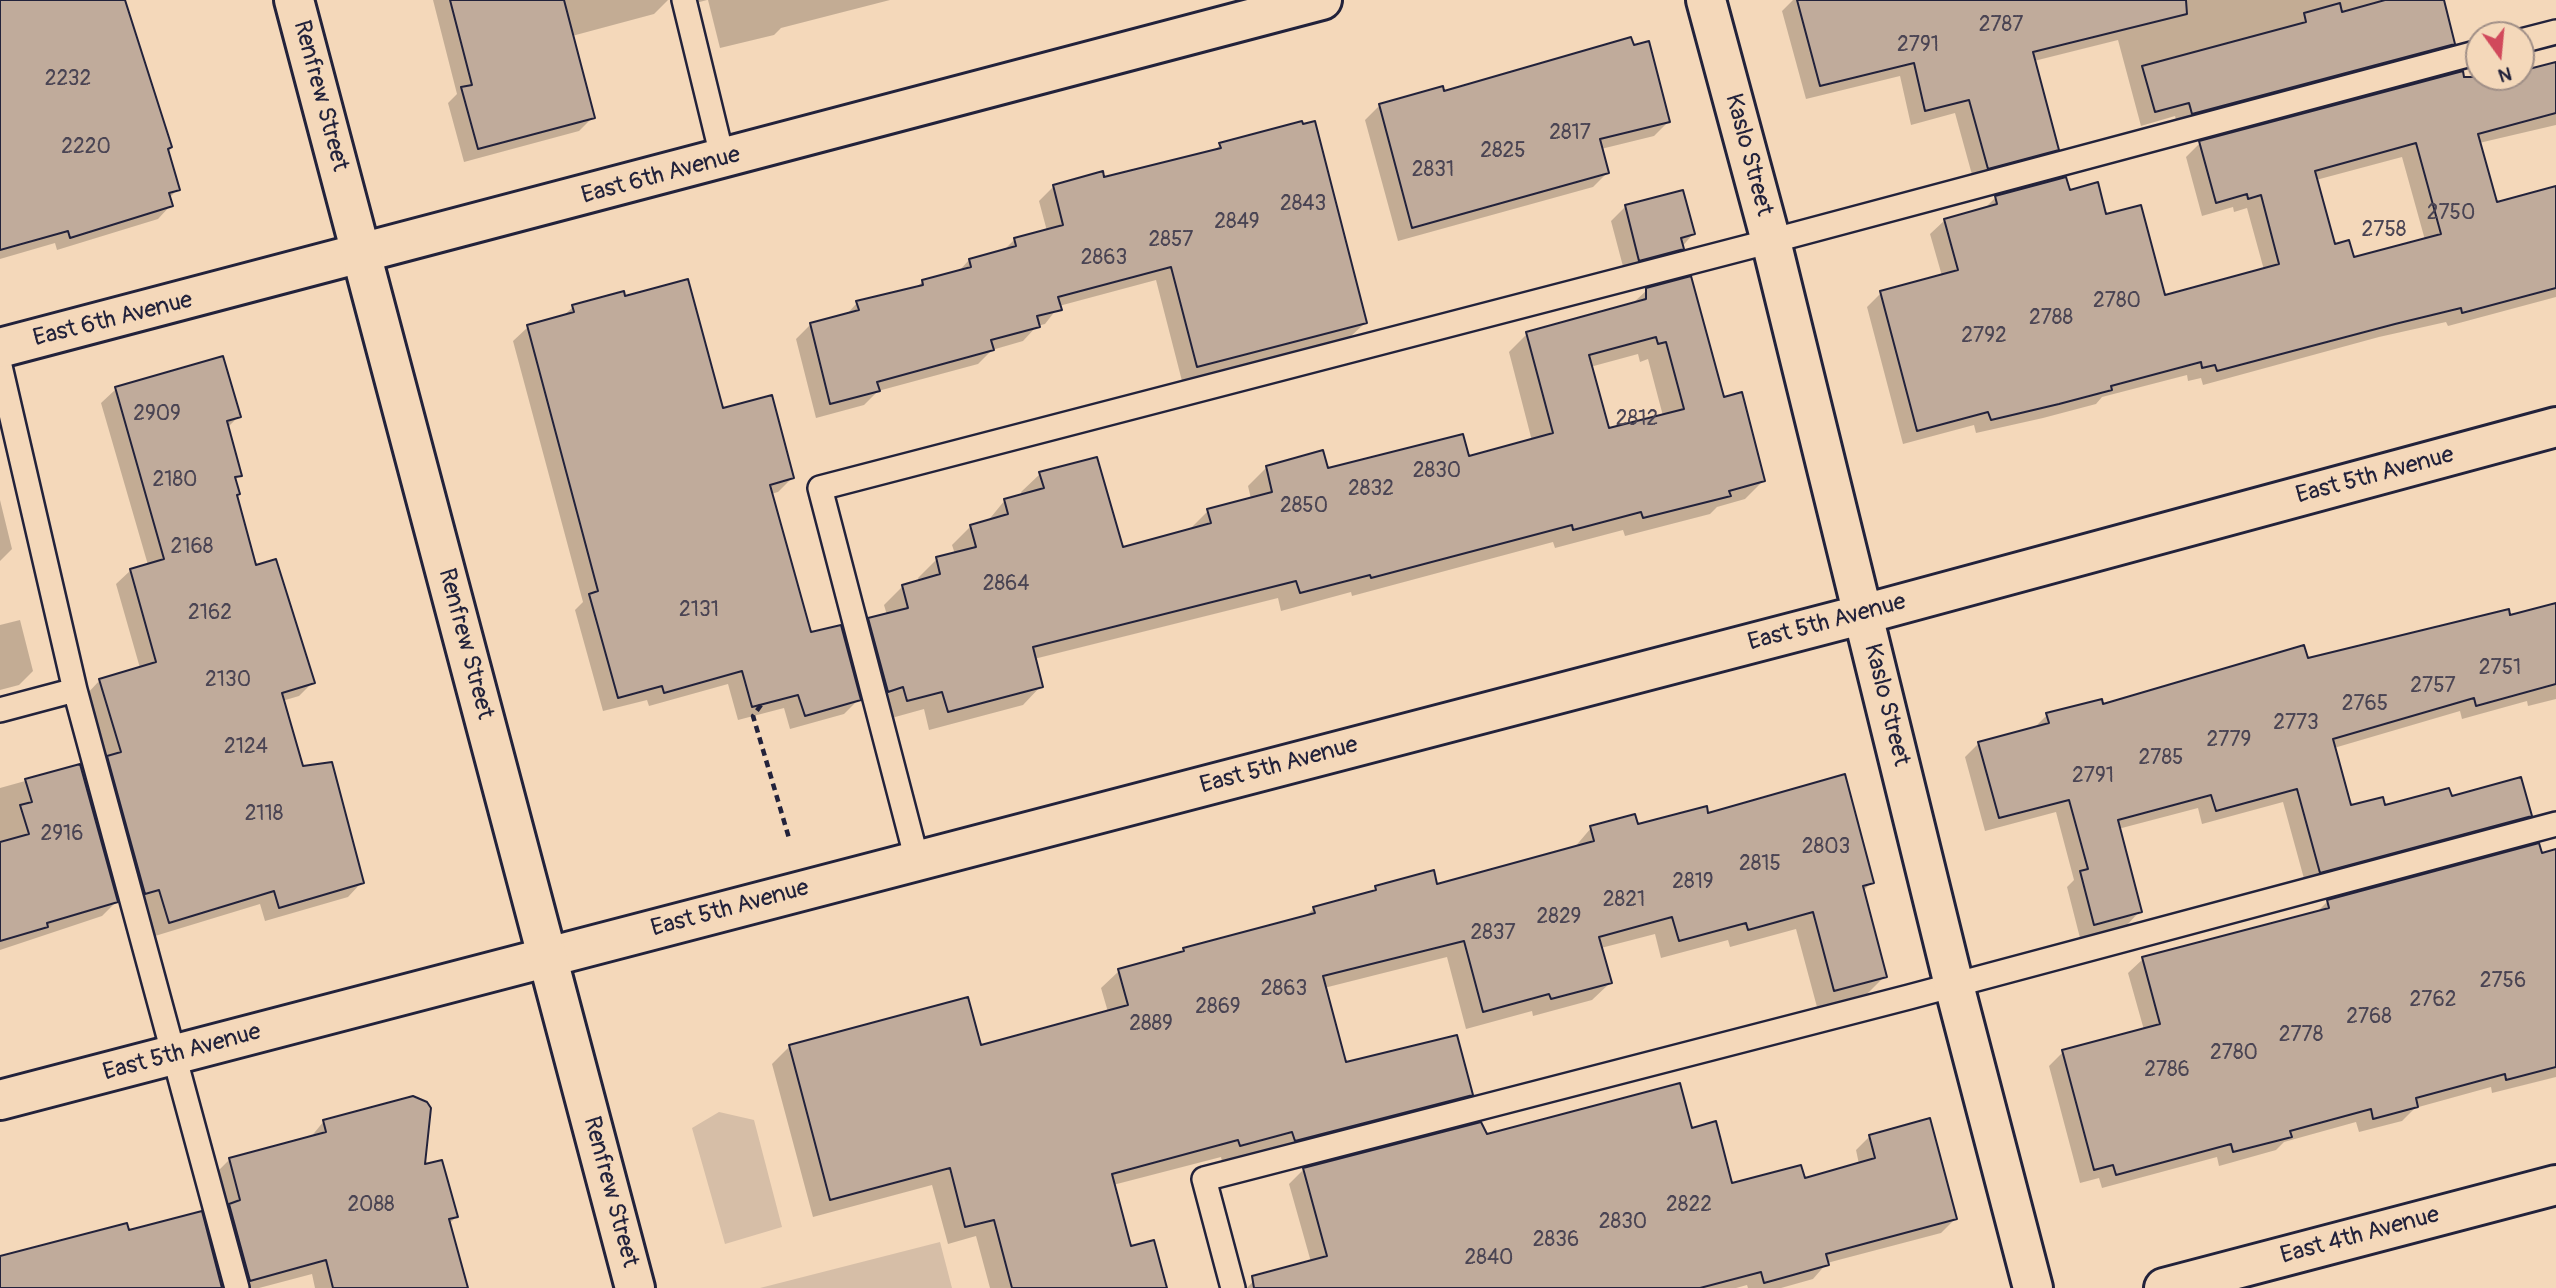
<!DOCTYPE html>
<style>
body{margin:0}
#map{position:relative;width:2556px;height:1288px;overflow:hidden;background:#f4d8ba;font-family:Pangolin,sans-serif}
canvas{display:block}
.north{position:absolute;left:2465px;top:21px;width:70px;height:70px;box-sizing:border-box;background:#f4d8ba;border:2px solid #a08f87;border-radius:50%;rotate:165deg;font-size:19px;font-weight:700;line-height:28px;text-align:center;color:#22223b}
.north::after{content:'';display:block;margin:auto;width:24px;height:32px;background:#d1495b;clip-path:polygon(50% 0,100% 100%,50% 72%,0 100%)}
</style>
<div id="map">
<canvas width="2556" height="1288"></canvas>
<div class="north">N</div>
</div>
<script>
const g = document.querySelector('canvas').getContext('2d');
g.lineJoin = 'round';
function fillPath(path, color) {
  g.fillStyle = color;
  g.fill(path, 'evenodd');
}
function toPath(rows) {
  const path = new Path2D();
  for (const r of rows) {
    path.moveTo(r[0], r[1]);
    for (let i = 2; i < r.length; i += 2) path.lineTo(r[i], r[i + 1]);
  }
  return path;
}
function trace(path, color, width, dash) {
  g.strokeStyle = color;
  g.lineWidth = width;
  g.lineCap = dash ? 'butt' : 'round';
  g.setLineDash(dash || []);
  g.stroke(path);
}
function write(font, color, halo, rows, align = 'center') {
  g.font = font + ' Pangolin,sans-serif';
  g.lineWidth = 5;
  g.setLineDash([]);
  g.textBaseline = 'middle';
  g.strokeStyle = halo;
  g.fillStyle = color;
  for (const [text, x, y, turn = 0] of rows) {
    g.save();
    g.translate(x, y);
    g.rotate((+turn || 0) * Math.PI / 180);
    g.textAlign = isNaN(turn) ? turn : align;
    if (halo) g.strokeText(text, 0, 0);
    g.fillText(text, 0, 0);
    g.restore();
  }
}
fillPath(toPath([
 [719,1112,754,1120,782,1227,725,1244,692,1128],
 [940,1242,952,1288,760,1288]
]), '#d6bea7');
fillPath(toPath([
 [0,0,124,0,170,147,166,151,178,189,169,198,171,205,158,219,57,250,55,243,0,259],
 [433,0,707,0,681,7,674,0,668,0,654,14,572,36,593,117,579,131,464,162,448,103,457,94],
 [708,0,890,0,781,28,774,35,720,48],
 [1793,0,2442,0,2453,43,2439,58,2178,127,2175,116,2141,126,2118,40,2034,61,2057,149,2043,163,1974,182,1955,113,1911,125,1900,76,1806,99,1782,11],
 [2556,63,2556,125,2479,143,2495,204,2556,189,2556,297,2448,326,2446,322,2379,337,2203,385,2201,378,2188,381,2187,375,2102,397,2096,404,2043,418,1976,433,1974,425,1903,444,1867,307,1881,293,1942,276,1930,234,1945,220,1983,210,1996,197,2069,192,2105,216,2163,297,2264,270,2247,208,2234,212,2233,207,2202,216,2186,157,2200,143,2499,77,2521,77,2521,71],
 [2402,157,2425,240,2353,259,2333,246,2316,180],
 [1443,93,1668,122,1654,136,1601,149,1607,173,1593,187,1398,241,1365,120,1380,105],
 [1220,145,1365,323,1350,337,1182,381,1156,280,1059,306,1045,324,1037,326,1023,341,992,350,978,364,878,391,864,405,816,418,796,339,811,324,845,316,857,303,916,288,922,282,958,272,969,260,1003,251,1015,239,1047,231,1039,201,1054,186,1103,179,1214,151],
 [1626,206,1693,234,1668,263,1625,274,1611,221],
 [1647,290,1722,399,1763,481,1745,499,1717,507,1710,514,1625,536,1623,530,1555,548,1553,542,1352,596,1351,592,1281,611,1278,598,1034,659,1041,686,1023,705,929,730,924,709,888,719,851,638,869,620,887,615,884,605,903,586,919,582,918,578,937,559,955,554,952,545,971,526,987,522,1005,500,1022,496,1021,492,1040,474,1122,549,1190,529,1208,511,1251,499,1248,486,1266,468,1327,470,1467,458,1532,441,1509,352,1527,334,1631,305],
 [1638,354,1640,362,1648,359,1663,416,1607,431,1590,367],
 [573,307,721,410,792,478,778,492,771,494,809,634,859,699,844,714,790,729,784,708,738,720,728,684,649,706,647,700,603,711,575,610,583,602,513,341,528,327,562,317],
 [116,389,239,416,227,428,240,475,234,481,236,496,255,567,313,682,299,696,282,701,301,768,362,882,348,897,265,921,260,904,155,936,145,903,131,907,86,695,100,680,140,668,116,584,131,570,148,565,101,403],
 [0,500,12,549,0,561],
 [2556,604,2556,699,2528,706,2527,701,2462,719,2460,711,2334,748,2350,808,2384,807,2450,798,2530,815,2516,829,2306,886,2283,802,2202,824,2198,808,2118,829,2140,911,2127,925,2080,938,2067,887,2074,880,2056,812,1985,831,1965,757,1979,743,2033,729,2047,715,2102,707,2509,617],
 [20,620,33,671,19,685,0,690,0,625],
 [79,766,116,902,102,916,0,950,0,788],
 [1707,815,1872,882,1863,891,1885,976,1867,994,1817,1007,1796,929,1730,947,1728,940,1661,958,1655,934,1601,948,1610,983,1592,1000,1533,1016,1532,1011,1466,1029,1447,957,1324,988,1344,1064,1471,1094,1454,1112,1278,1158,1275,1148,1222,1162,1221,1157,1113,1185,1130,1248,1165,1288,990,1288,976,1236,948,1244,932,1185,813,1217,772,1064,790,1046,979,1047,1108,1012,1101,988,1119,971,1179,955,1184,949,1304,918,1314,908,1370,893,1376,888,1436,886,1574,848,1591,828,1637,826],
 [2556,851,2556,1077,2492,1093,2491,1087,2415,1108,2402,1121,2359,1132,2356,1122,2284,1142,2276,1150,2219,1166,2217,1157,2102,1188,2099,1178,2080,1183,2049,1066,2063,1052,2144,1030,2128,973,2143,959,2316,913,2328,901],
 [406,1099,420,1099,425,1103,423,1167,456,1217,449,1224,465,1288,315,1288,312,1274,259,1288,234,1288,215,1174,230,1159,310,1138,324,1121],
 [1480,1124,1486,1136,1691,1130,1731,1185,1804,1180,1859,1164,1856,1150,1870,1136,1955,1219,1941,1233,1827,1263,1813,1279,1781,1288,1748,1288,1747,1285,1736,1288,1247,1288,1258,1276,1311,1262,1289,1184,1303,1170]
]), '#0003');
const building = toPath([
 [0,0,125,0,172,147,168,149,180,190,169,193,173,206,70,238,68,231,0,250,0,0],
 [450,0,564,0,595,118,478,149,461,87,472,85,450,0],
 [1797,0,2186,0,2187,14,2033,52,2059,150,1988,169,1969,100,1925,111,1914,63,1820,86,1797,0],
 [2385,0,2444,0,2455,44,2192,114,2189,103,2155,112,2142,66,2306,22,2304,13,2340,3,2342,12,2385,0],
 [1631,37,1634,45,1649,41,1670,122,1600,139,1609,173,1412,228,1379,104,1443,86,1444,91,1631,37],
 [2556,62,2556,113,2478,134,2497,202,2556,186,2556,288,2462,313,2461,308,2395,324,2217,371,2215,365,2202,368,2201,362,2111,386,2112,390,2059,404,1991,420,1988,412,1917,431,1880,291,1958,270,1944,219,1997,204,1995,196,2066,177,2070,190,2098,182,2106,214,2141,205,2165,295,2279,264,2261,195,2248,199,2247,194,2216,203,2199,141,2463,71,2464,77,2521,77,2521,71,2556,62],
 [2416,143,2441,234,2354,257,2349,240,2335,244,2315,171,2416,143],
 [1302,121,1303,124,1315,121,1367,323,1197,367,1171,267,1058,297,1062,310,1037,316,1040,327,991,340,994,350,877,382,880,391,830,404,810,323,859,310,856,301,923,285,922,280,971,267,969,259,1016,246,1014,238,1063,225,1053,185,1103,171,1104,177,1221,148,1219,143,1302,121],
 [1683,190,1695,234,1681,238,1684,249,1639,261,1625,205,1683,190],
 [1691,276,1724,397,1742,392,1765,481,1729,491,1731,496,1643,518,1641,512,1573,530,1572,525,1371,578,1370,575,1300,593,1296,581,1033,647,1043,687,948,712,942,692,907,701,903,687,888,692,868,618,908,608,902,585,940,574,936,557,976,547,970,525,1008,514,1004,499,1044,488,1039,472,1097,457,1123,547,1211,523,1207,509,1272,492,1266,466,1323,450,1328,468,1463,434,1469,456,1553,433,1526,332,1646,299,1646,288,1691,276],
 [1656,337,1658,344,1666,342,1684,409,1609,428,1589,355,1656,337],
 [688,279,723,408,772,395,794,478,770,485,811,632,841,625,861,700,805,716,798,695,752,707,742,671,664,693,662,686,618,698,589,594,598,591,527,325,574,312,572,305,624,291,625,296,688,279],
 [223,356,241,417,227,421,242,476,235,477,240,494,237,495,256,565,276,559,315,683,282,693,303,766,332,762,364,883,279,908,274,891,169,923,159,890,145,894,107,756,121,752,99,679,156,662,130,569,164,559,115,387,223,356],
 [2556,603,2556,684,2476,706,2474,698,2333,739,2351,805,2383,797,2385,805,2449,788,2452,796,2521,777,2532,816,2320,873,2297,789,2216,811,2211,795,2118,820,2142,912,2094,925,2080,871,2088,869,2069,800,1999,818,1978,742,2049,723,2046,713,2102,699,2103,704,2304,645,2308,658,2509,609,2510,615,2556,603],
 [80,764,118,902,47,923,48,927,0,941,0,842,29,834,20,805,32,802,25,779,80,764],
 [1845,774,1874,883,1863,886,1887,977,1834,991,1813,912,1748,930,1746,923,1679,941,1672,917,1599,937,1612,983,1551,999,1549,994,1483,1012,1464,941,1323,976,1346,1062,1457,1035,1473,1095,1295,1141,1292,1132,1240,1146,1238,1140,1112,1174,1131,1246,1154,1240,1167,1288,1012,1288,994,1220,965,1227,950,1168,830,1200,789,1045,968,997,981,1045,1128,1005,1118,969,1184,951,1183,948,1315,913,1313,907,1376,890,1375,886,1434,870,1437,884,1594,841,1590,826,1635,814,1638,824,1707,806,1708,813,1845,774],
 [2539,843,2542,853,2556,849,2556,1067,2506,1080,2505,1074,2416,1098,2418,1107,2373,1119,2371,1109,2290,1131,2292,1137,2233,1152,2231,1144,2116,1175,2113,1165,2094,1170,2062,1050,2160,1024,2142,957,2329,908,2327,900,2539,843],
 [1680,1083,1692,1128,1716,1121,1732,1183,1801,1165,1805,1178,1875,1158,1869,1135,1930,1118,1957,1219,1826,1254,1829,1265,1764,1283,1761,1272,1700,1288,1254,1288,1252,1276,1327,1256,1303,1168,1481,1122,1487,1134,1680,1083],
 [413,1096,427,1102,431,1108,425,1164,442,1160,458,1217,449,1219,468,1288,333,1288,326,1260,250,1281,229,1204,240,1200,229,1158,326,1132,323,1120,413,1096],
 [202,1211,222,1288,0,1288,0,1256,127,1223,129,1230,202,1211]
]);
fillPath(building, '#c0ab9b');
trace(building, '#22223b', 2);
const lane = toPath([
 [684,0,723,160],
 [2521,41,2556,32],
 [0,366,75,690,237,1288],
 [0,710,75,690],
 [917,860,820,488,1771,241,2479,52],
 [1233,1288,1204,1179,1909,997,2556,824]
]);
const street = toPath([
 [1706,0,1771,241,1954,985,2033,1288],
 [0,348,1322,0],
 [0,1100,1864,614,2556,427],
 [2164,1288,2556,1185]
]);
const secondary = toPath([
 [294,0,635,1288]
]);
trace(lane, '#22223b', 28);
trace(street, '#22223b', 44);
trace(secondary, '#22223b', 44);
trace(toPath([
 [761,705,753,716,789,838]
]), '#22223b', 4.5, [7, 5]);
trace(lane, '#f4d8ba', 23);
trace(street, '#f4d8ba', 38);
trace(secondary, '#f4d8ba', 38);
write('21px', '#4a4453', null, [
 ["2787",2001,26],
 ["2791",1918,46],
 ["2232",68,80],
 ["2817",1570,134],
 ["2220",86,148],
 ["2825",1503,152],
 ["2831",1433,171],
 ["2843",1303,205],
 ["2750",2451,214],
 ["2849",1237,223],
 ["2758",2384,231],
 ["2857",1171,241],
 ["2863",1104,259],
 ["2780",2117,302],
 ["2788",2051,319],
 ["2792",1984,337],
 ["2909",157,415],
 ["2812",1637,420],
 ["2830",1437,472],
 ["2180",175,481],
 ["2832",1371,490],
 ["2850",1304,507],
 ["2168",192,548],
 ["2864",1006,585],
 ["2131",699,611],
 ["2162",210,614],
 ["2751",2500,669],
 ["2130",228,681],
 ["2757",2433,687],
 ["2765",2365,705],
 ["2773",2296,724],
 ["2779",2229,741],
 ["2124",246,748],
 ["2785",2161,759],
 ["2791",2093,777],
 ["2118",264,815],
 ["2916",62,835],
 ["2803",1826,848],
 ["2815",1760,865],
 ["2819",1693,883],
 ["2821",1624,901],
 ["2829",1559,918],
 ["2837",1493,934],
 ["2756",2503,982],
 ["2863",1284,990],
 ["2762",2433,1001],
 ["2869",1218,1008],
 ["2768",2369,1018],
 ["2889",1151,1025],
 ["2778",2301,1036],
 ["2780",2234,1054],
 ["2786",2167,1071],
 ["2088",371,1206],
 ["2822",1689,1206],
 ["2830",1623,1223],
 ["2836",1556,1241],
 ["2840",1489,1259]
]);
write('24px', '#22223b', '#f4d8ba', [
 ["Renfrew Street",320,96,75],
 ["Kaslo Street",1748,155,75],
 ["East 6th Avenue",661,176,-15],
 ["East 6th Avenue",113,320,-14],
 ["East 5th Avenue",2375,476,-15],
 ["East 5th Avenue",1827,623,-15],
 ["Renfrew Street",465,644,75],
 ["Kaslo Street",1886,705,76],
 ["East 5th Avenue",1279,766,-15],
 ["East 5th Avenue",730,909,-15],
 ["East 5th Avenue",182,1053,-15],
 ["Renfrew Street",610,1192,75],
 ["East 4th Avenue",2360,1236,-15]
]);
</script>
